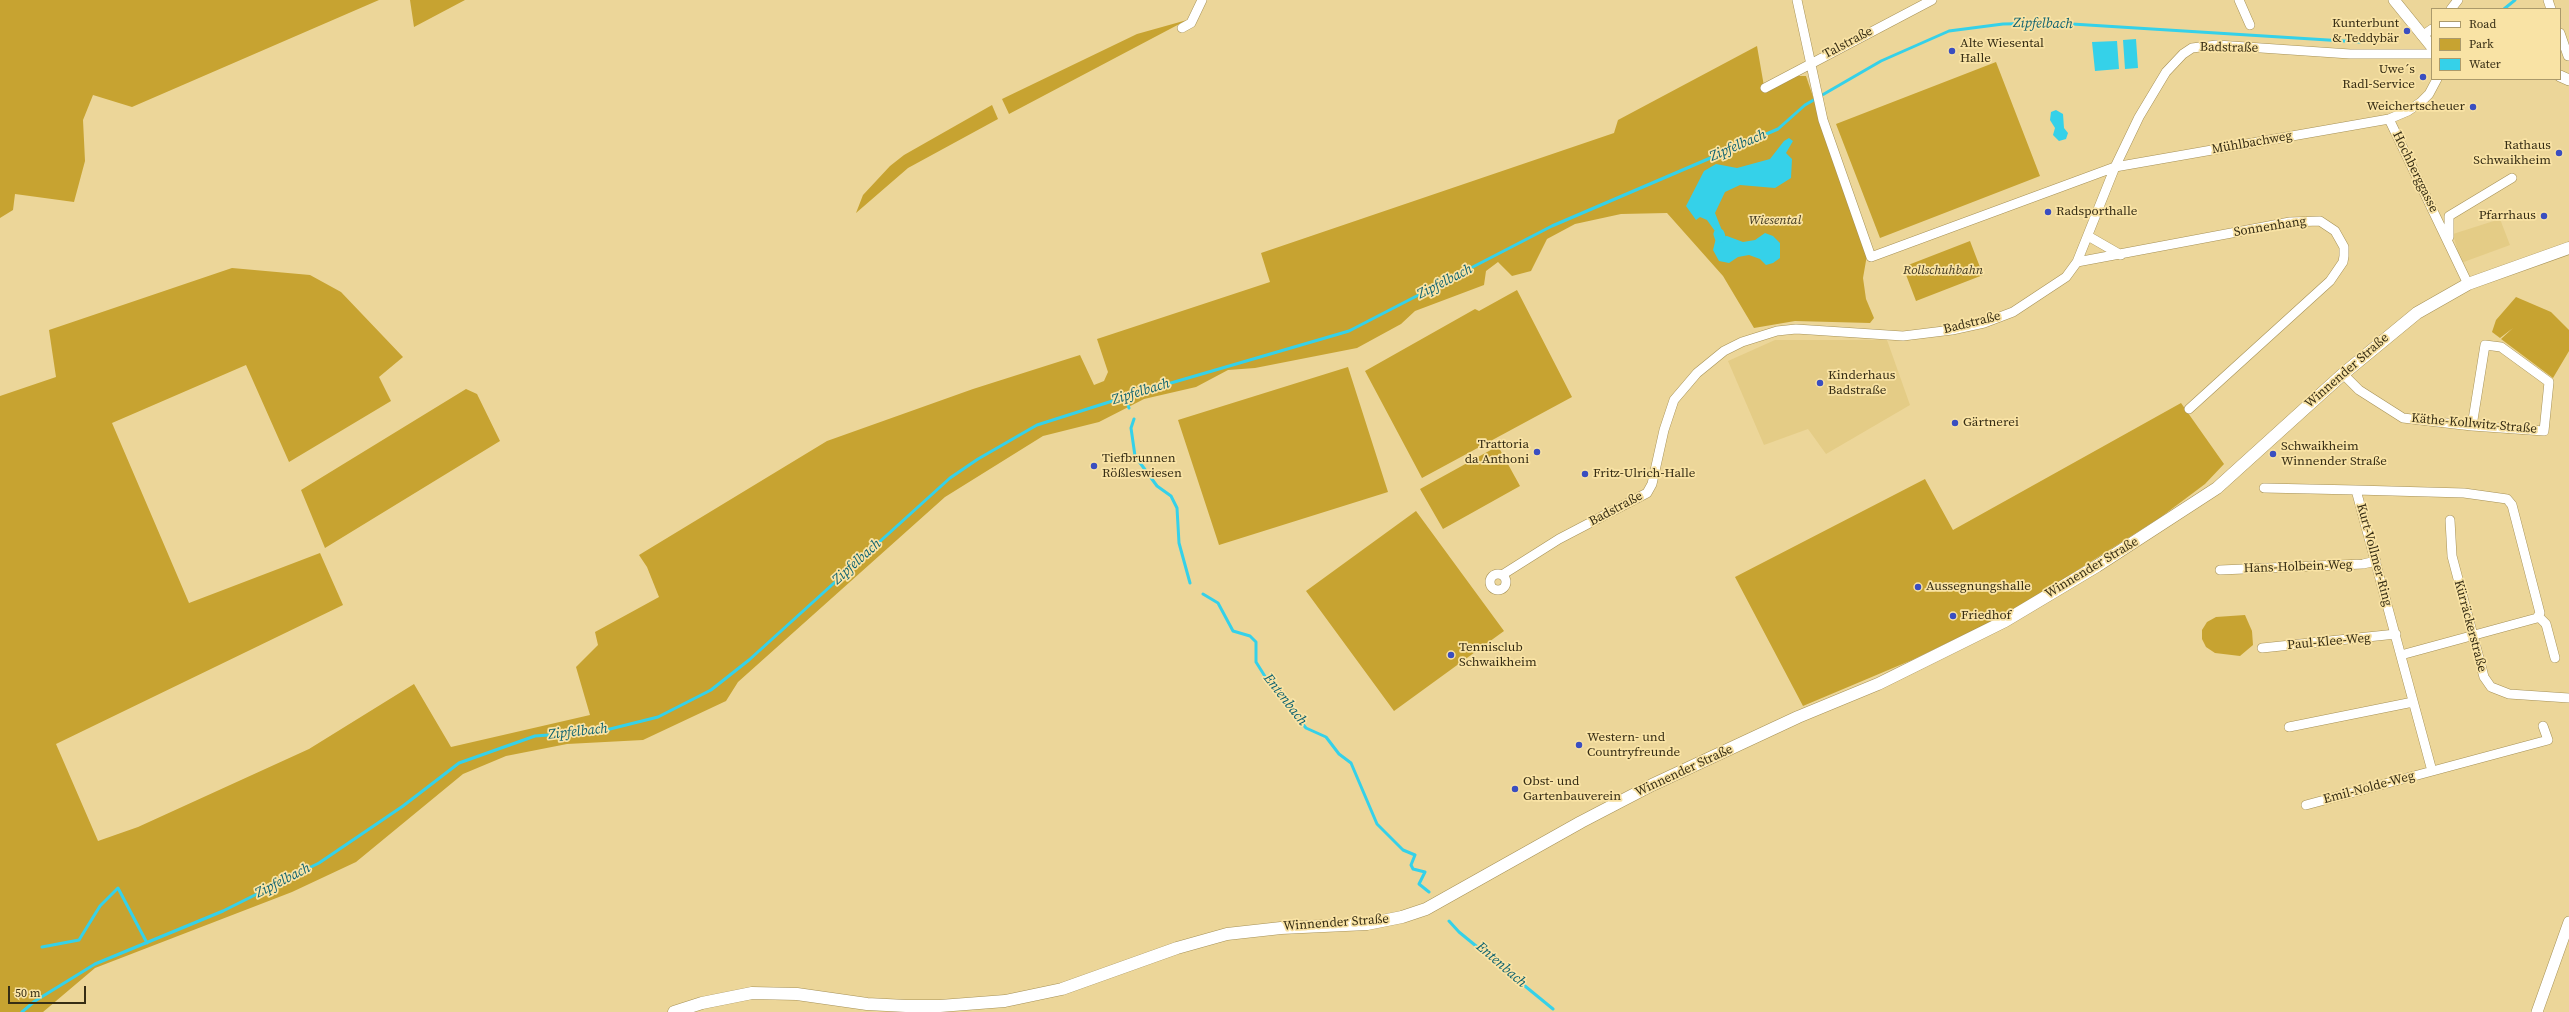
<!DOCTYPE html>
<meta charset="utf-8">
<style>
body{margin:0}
#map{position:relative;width:2569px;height:1012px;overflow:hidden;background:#ecd699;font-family:"Source Serif 4",serif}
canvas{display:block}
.legend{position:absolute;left:2431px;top:8px;width:130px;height:72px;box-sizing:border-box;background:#f9e3a5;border:1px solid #ab9a6b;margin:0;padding:5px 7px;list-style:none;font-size:12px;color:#362d14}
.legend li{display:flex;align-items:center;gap:8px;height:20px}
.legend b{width:20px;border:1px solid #ab9a6b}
.scale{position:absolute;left:8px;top:986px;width:78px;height:18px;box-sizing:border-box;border:2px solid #362d14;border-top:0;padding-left:5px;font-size:12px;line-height:14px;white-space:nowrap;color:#362d14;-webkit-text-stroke:3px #f9e3a5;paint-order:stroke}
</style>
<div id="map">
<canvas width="2569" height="1012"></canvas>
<ul class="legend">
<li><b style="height:5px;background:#fff"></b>Road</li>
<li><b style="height:11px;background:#c7a331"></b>Park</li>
<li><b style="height:11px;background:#35d1e9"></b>Water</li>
</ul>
<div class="scale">50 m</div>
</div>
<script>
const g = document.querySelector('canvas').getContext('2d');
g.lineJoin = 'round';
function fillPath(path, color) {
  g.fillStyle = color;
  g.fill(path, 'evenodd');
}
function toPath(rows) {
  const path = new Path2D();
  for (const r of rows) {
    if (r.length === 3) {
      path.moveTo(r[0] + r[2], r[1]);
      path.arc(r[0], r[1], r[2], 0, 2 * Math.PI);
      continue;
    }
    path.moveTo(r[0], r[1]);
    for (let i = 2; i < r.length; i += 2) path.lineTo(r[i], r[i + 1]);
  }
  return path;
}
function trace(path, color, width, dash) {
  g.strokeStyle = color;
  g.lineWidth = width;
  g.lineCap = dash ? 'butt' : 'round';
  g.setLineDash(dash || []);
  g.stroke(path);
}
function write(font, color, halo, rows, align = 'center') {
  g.font = font + ' "Source Serif 4",serif';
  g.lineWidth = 3.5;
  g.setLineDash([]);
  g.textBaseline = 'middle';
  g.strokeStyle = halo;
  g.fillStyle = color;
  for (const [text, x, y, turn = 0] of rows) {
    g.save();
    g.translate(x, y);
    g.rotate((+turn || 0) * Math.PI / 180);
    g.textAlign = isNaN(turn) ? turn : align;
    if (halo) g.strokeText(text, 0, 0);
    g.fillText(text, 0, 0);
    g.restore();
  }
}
fillPath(toPath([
 [2500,219,2510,245,2461,263,2453,234],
 [1775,340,1887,340,1910,405,1826,454,1808,429,1764,445,1728,361]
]), '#e4cc86');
fillPath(toPath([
 [0,0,379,0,132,107,93,95,83,120,85,161,74,202,15,194,13,210,0,218],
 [410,0,465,0,414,27],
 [1187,20,1009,114,1002,99,1137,34],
 [1757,46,1765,92,1794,76,1806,76,1867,255,1863,278,1866,299,1874,318,1870,323,1795,321,1754,328,1723,276,1667,213,1621,214,1575,224,1547,239,1531,271,1512,276,1498,262,1486,271,1484,285,1415,311,1401,324,1357,348,1255,368,1228,370,1196,387,1144,399,1099,422,1043,436,945,497,738,682,726,701,643,740,567,744,506,756,463,774,356,862,292,892,95,968,43,1012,0,1012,0,396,56,377,49,330,232,268,310,275,341,292,403,357,379,377,391,401,289,462,246,365,112,423,189,603,320,553,343,605,56,744,98,841,138,827,309,749,414,684,451,747,590,715,576,667,598,645,595,632,659,597,647,567,639,555,827,441,973,389,1080,355,1094,385,1104,381,1108,372,1097,339,1270,282,1261,253,1614,133,1618,120],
 [1996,62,2040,176,1880,238,1836,124],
 [992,105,998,119,908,168,856,213,863,195,890,166,904,155],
 [1970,241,1983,275,1916,301,1903,267],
 [1517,290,1572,397,1422,478,1365,371,1475,309,1479,311],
 [2516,297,2551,312,2569,330,2569,351,2553,378,2501,339,2513,328,2500,338,2492,332,2496,320],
 [1348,367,1388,492,1219,545,1178,420],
 [466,389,477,394,500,441,325,548,301,490],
 [2181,403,2224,464,2205,484,2161,517,2015,610,1912,660,1803,706,1735,577,1925,479,1953,530],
 [1498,446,1520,486,1443,529,1420,489],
 [1416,511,1504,631,1394,711,1306,591],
 [2245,615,2252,631,2253,645,2240,656,2215,653,2206,647,2202,639,2202,630,2207,622,2216,617]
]), '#c7a331');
fillPath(toPath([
 [2136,39,2138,68,2125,69,2123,40],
 [2117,41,2119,69,2095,71,2092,42],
 [2056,110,2063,114,2064,128,2068,133,2066,139,2059,141,2053,135,2055,128,2050,120,2051,112],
 [1789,138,1793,141,1786,153,1792,159,1791,178,1775,188,1740,185,1725,192,1715,213,1723,233,1717,234,1707,220,1700,217,1696,220,1686,206,1704,171,1716,164,1737,168,1770,159,1784,141],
 [1765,233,1773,236,1780,243,1780,258,1773,263,1766,265,1760,259,1749,255,1738,257,1729,263,1719,261,1713,250,1716,238,1727,236,1743,242,1755,240]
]), '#35d1e9');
trace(toPath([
 [2504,9,2515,0],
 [1125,397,1129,408],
 [1134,419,1131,428,1135,456,1157,486,1171,496,1177,508,1179,543,1190,583],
 [1203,594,1218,603,1233,631,1250,636,1256,642,1256,662,1271,686,1306,728,1326,737,1339,754,1351,763,1377,824,1403,850,1415,855,1411,865,1413,869,1425,872,1419,884,1429,892],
 [1449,921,1459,932,1553,1009],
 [42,947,79,940,100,906,118,888,147,943],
 [22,1012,35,1001,95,964,223,911,319,863,403,806,459,763,535,736,602,731,658,717,711,690,749,660,950,478,978,459,1037,425,1147,390,1349,331,1552,226,1778,129,1805,105,1881,61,1949,31,2003,24,2056,23,2360,42]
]), '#35d1e9', 3);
trace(toPath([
 [1719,234,1720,237]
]), '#35d1e9', 11);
const minor = toPath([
 [1797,0,1823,120,1871,257,2115,167,2389,119,2408,111,2421,102,2429,94,2437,79],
 [2239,0,2250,25],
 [2548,0,2551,9],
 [2451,9,2458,0],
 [1182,28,1191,23,1202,0],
 [2560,33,2568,56],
 [2422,36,2432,29],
 [1765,88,1932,0],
 [2389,119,2468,284],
 [2088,236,2121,255],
 [2449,237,2449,216,2512,178],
 [2077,262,2290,222,2320,221,2335,231,2344,247,2344,256,2343,262,2330,281,2189,409],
 [2343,374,2359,390,2403,418,2472,426,2544,431,2549,382,2501,347,2485,345,2472,426],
 [2264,488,2356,490],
 [2450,520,2452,556,2484,677,2491,687,2509,694,2569,698],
 [2220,570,2363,564,2376,561],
 [1498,582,8],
 [1502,575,1559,539,1647,493,1652,484,1664,430,1674,400,1697,373,1724,351,1742,342,1777,331,1796,329,1903,336,1952,330,1984,323,2013,312,2066,277,2077,262,2115,167,2139,117,2166,72,2183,54,2192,48,2217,45,2350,54,2432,54],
 [2538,616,2546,624,2555,658],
 [2262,648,2396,634],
 [2401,655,2537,618,2540,613,2512,505,2507,499,2464,493,2356,490,2432,771],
 [2289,727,2413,702],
 [2306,805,2548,740,2543,726]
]);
const tertiary = toPath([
 [2394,0,2432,47],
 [2560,76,2569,80],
 [2537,1012,2569,922]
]);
const secondary = toPath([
 [674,1012,702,1003,752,993,797,994,867,1004,906,1006,940,1006,1005,1001,1062,989,1177,948,1227,934,1281,928,1367,924,1402,917,1426,909,1581,822,1652,785,1798,717,1878,684,2005,621,2097,566,2217,488,2343,374,2417,313,2468,284,2569,248]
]);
trace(minor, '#a69156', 10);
trace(tertiary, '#a69156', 12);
trace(secondary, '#a69156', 13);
trace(minor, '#fff', 9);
trace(tertiary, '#fff', 11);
trace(secondary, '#fff', 12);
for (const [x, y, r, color] of [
 [2407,31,4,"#3a4ec0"],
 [1952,51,4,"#3a4ec0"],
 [2423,77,4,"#3a4ec0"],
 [2473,107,4,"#3a4ec0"],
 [2559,153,4,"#3a4ec0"],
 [2048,212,4,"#3a4ec0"],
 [2544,216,4,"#3a4ec0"],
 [1820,383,4,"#3a4ec0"],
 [1955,423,4,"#3a4ec0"],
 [1537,452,4,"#3a4ec0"],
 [2273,454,4,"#3a4ec0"],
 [1094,466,4,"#3a4ec0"],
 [1585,474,4,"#3a4ec0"],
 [1918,587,4,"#3a4ec0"],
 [1953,616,4,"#3a4ec0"],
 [1451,655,4,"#3a4ec0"],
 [1579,745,4,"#3a4ec0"],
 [1515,789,4,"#3a4ec0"]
]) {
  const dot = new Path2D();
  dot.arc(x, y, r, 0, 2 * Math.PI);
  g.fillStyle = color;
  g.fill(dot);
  trace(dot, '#f9e3a5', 1.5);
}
write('13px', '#362d14', '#f9e3a5', [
 ["Kunterbunt",2399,24,"right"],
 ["& Teddybär",2399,39,"right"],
 ["Alte Wiesental",1960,44],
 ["Halle",1960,59],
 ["Uwe´s",2415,70,"right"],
 ["Radl-Service",2415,85,"right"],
 ["Weichertscheuer",2465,107,"right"],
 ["Rathaus",2551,146,"right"],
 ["Schwaikheim",2551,161,"right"],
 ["Radsporthalle",2056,212],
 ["Pfarrhaus",2536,216,"right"],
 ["Kinderhaus",1828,376],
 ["Badstraße",1828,391],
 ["Gärtnerei",1963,423],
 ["Trattoria",1529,445,"right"],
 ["da Anthoni",1529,460,"right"],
 ["Schwaikheim",2281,447],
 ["Winnender Straße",2281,462],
 ["Tiefbrunnen",1102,459],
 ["Rößleswiesen",1102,474],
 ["Fritz-Ulrich-Halle",1593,474],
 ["Aussegnungshalle",1926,587],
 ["Friedhof",1961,616],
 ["Tennisclub",1459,648],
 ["Schwaikheim",1459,663],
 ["Western- und",1587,738],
 ["Countryfreunde",1587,753],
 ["Obst- und",1523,782],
 ["Gartenbauverein",1523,797]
], 'left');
write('13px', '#362d14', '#f9e3a5', [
 ["Talstraße",1848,43,-28],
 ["Badstraße",2229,48,1],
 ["Mühlbachweg",2252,143,-10],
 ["Hochberggasse",2415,172,64],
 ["Sonnenhang",2270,227,-9],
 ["Badstraße",1972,323,-14],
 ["Winnender Straße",2347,371,-41],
 ["Käthe-Kollwitz-Straße",2474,424,5],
 ["Badstraße",1616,509,-28],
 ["Kurt-Vollmer-Ring",2374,555,75],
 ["Hans-Holbein-Weg",2298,567,-2],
 ["Winnender Straße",2092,568,-31],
 ["Kürräckerstraße",2470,626,75],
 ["Paul-Klee-Weg",2329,642,-5],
 ["Winnender Straße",1684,771,-25],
 ["Emil-Nolde-Weg",2369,788,-15],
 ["Winnender Straße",1336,923,-4]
]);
write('italic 13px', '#3d351e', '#f9e3a5', [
 ["Wiesental",1775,221],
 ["Rollschuhbahn",1943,271]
]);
write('italic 14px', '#0e626f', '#f9e3a5', [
 ["Zipfelbach",2043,24,1],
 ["Zipfelbach",1738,146,-23],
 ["Zipfelbach",1445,282,-27],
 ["Zipfelbach",1141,392,-17],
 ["Zipfelbach",857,562,-42],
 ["Entenbach",1285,700,52],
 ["Zipfelbach",578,732,-6],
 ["Zipfelbach",283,881,-27],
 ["Entenbach",1501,965,41]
]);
</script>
